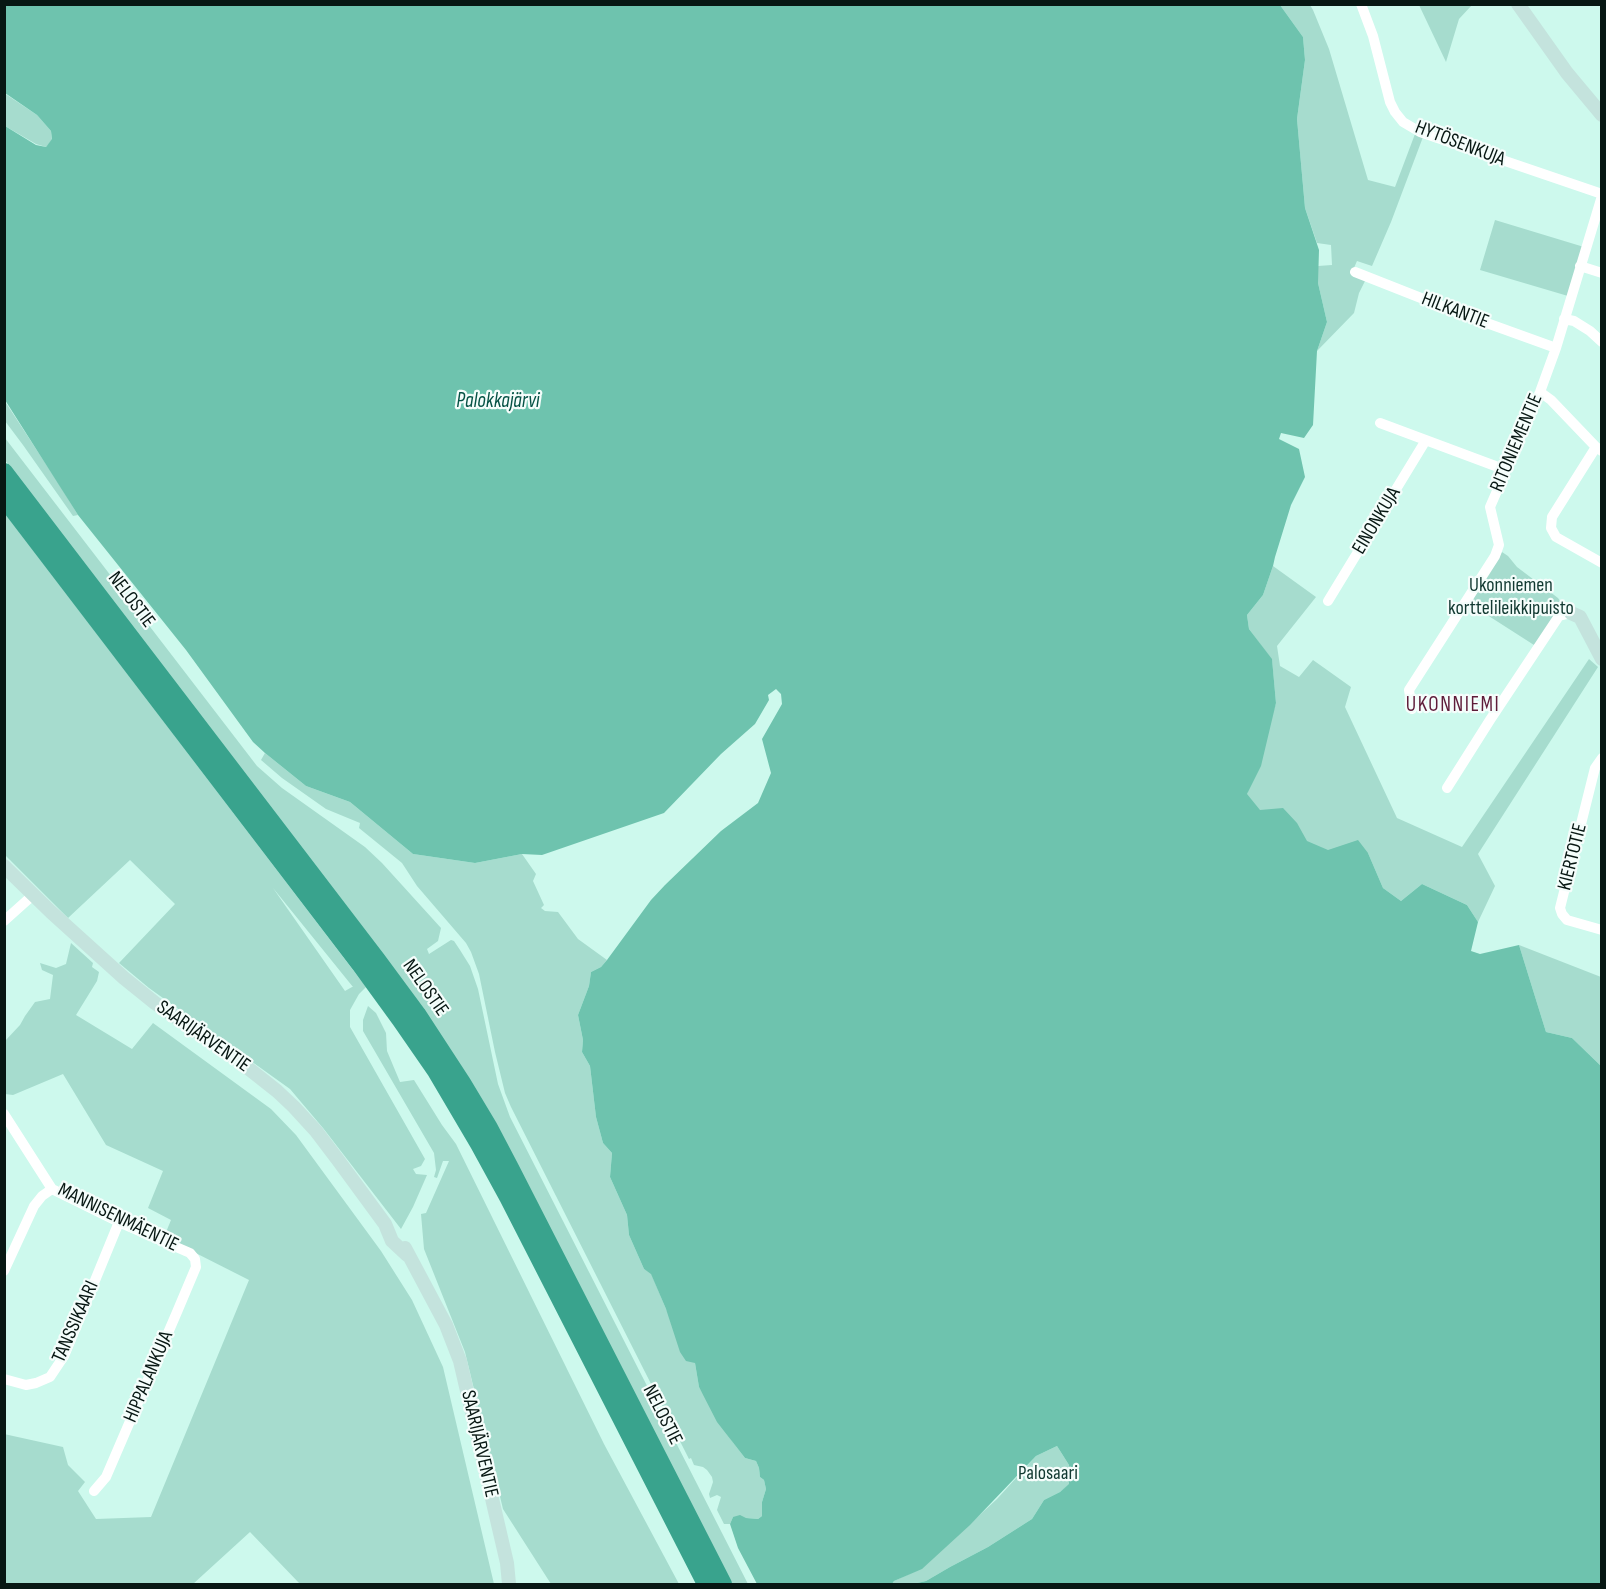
<!DOCTYPE html>
<meta charset="utf-8">
<style>
body{margin:0}
#map{position:relative;width:1606px;height:1589px;overflow:hidden;background:#cdf9ed;font-family:"Sofia Sans Condensed",sans-serif}
canvas{display:block}
.frame{position:absolute;inset:0;border:6px solid #071713;pointer-events:none}
</style>
<div id="map">
<canvas width="1606" height="1589"></canvas>
<div class="frame"></div>
</div>
<script>
const g = document.querySelector('canvas').getContext('2d');
g.lineJoin = 'round';
function fillPath(path, color) {
  g.fillStyle = color;
  g.fill(path, 'evenodd');
}
function toPath(rows) {
  const path = new Path2D();
  for (const r of rows) {
    path.moveTo(r[0], r[1]);
    for (let i = 2; i < r.length; i += 2) path.lineTo(r[i], r[i + 1]);
  }
  return path;
}
function trace(path, color, width, dash) {
  g.strokeStyle = color;
  g.lineWidth = width;
  g.lineCap = dash ? 'butt' : 'round';
  g.setLineDash(dash || []);
  g.stroke(path);
}
function write(font, color, halo, rows, align = 'center') {
  g.font = font + ' "Sofia Sans Condensed",sans-serif';
  g.lineWidth = 4.5;
  g.setLineDash([]);
  g.textBaseline = 'middle';
  g.strokeStyle = halo;
  g.fillStyle = color;
  for (const [text, x, y, turn = 0] of rows) {
    g.save();
    g.translate(x, y);
    g.rotate((+turn || 0) * Math.PI / 180);
    g.textAlign = isNaN(turn) ? turn : align;
    if (halo) g.strokeText(text, 0, 0);
    g.fillText(text, 0, 0);
    g.restore();
  }
}
fillPath(toPath([
 [1280,5,1310,5,1313,10,1329,49,1368,180,1395,187,1415,134,1423,137,1391,222,1372,266,1357,261,1353,270,1366,279,1359,293,1354,313,1317,351,1327,322,1318,283,1318,266,1332,265,1331,245,1317,243,1305,208,1297,119,1305,60,1303,37],
 [1419,5,1472,5,1459,19,1446,62],
 [4,93,37,115,51,131,52,140,46,147,36,144,5,126],
 [1495,220,1584,247,1568,296,1480,270],
 [4,400,59,484,78,515,73,516,23,445,5,421],
 [5,438,257,766,282,788,365,847,382,863,441,928,438,941,427,949,429,954,451,940,454,941,460,950,470,966,478,989,498,1084,510,1117,748,1584,732,1584,354,917,5,460],
 [4,512,366,987,359,994,350,1010,350,1027,425,1159,421,1166,413,1169,416,1174,427,1175,413,1207,401,1229,323,1128,290,1089,149,988,119,963,175,904,130,860,68,918,5,855],
 [273,888,353,987,352,987,345,991],
 [1502,552,1508,556,1517,567,1558,598,1566,610,1534,645,1470,604],
 [1273,566,1316,597,1277,646,1280,666,1299,677,1313,660,1351,687,1345,707,1397,818,1462,847,1589,659,1598,667,1478,854,1495,886,1478,922,1467,905,1422,884,1401,901,1383,888,1368,853,1322,863,1245,822,1247,794,1276,703,1272,660,1249,629,1247,615,1263,595],
 [265,753,306,786,350,802,413,854,475,863,522,854,536,874,533,881,544,905,541,908,545,911,558,912,578,939,607,960,601,967,591,972,589,986,578,1015,583,1040,582,1052,590,1066,596,1117,603,1143,612,1153,610,1177,627,1215,629,1235,644,1269,651,1273,666,1309,695,1363,699,1387,732,1441,745,1458,756,1461,759,1468,760,1477,764,1480,766,1489,762,1502,762,1516,758,1519,733,1517,730,1524,724,1524,717,1510,721,1497,717,1495,710,1498,709,1494,713,1482,712,1477,707,1470,703,1467,694,1465,691,1458,689,1459,511,1107,505,1093,495,1052,479,974,471,952,466,943,417,886,402,863,359,828,360,823,326,809,282,778,261,760],
 [71,943,93,963,92,967,99,972,97,981,76,1015,132,1049,153,1023,271,1109,296,1135,381,1251,412,1300,443,1367,494,1584,300,1584,250,1532,193,1584,5,1584,4,1434,63,1447,68,1465,85,1482,78,1491,96,1519,151,1517,249,1280,164,1237,171,1220,148,1208,163,1171,106,1145,63,1074,13,1095,5,1094,5,1041,20,1025,25,1016,35,1002,50,999,53,975,42,970,40,963,56,968,66,964],
 [1519,945,1601,977,1601,1066,1572,1038,1546,1032],
 [368,1006,376,1013,386,1033,387,1051,400,1082,414,1080,442,1125,456,1144,604,1444,679,1584,551,1584,503,1509,465,1352,424,1249,421,1214,426,1213,449,1161,443,1161,437,1178,434,1177,436,1170,434,1153,363,1031,363,1020],
 [1057,1446,1069,1465,1070,1484,1060,1492,1044,1500,1032,1519,988,1547,950,1567,926,1581,913,1584,892,1584,894,1581,922,1568,997,1499,1036,1456]
]), '#a6dcce');
fillPath(toPath([
 [5,4,1280,5,1303,37,1305,60,1297,119,1305,208,1319,250,1318,283,1327,322,1317,351,1313,425,1304,438,1281,433,1279,439,1299,449,1305,477,1291,505,1275,557,1273,566,1263,595,1247,615,1249,629,1272,659,1276,703,1261,766,1247,794,1260,810,1283,808,1297,823,1307,841,1328,850,1358,840,1368,853,1383,888,1401,901,1422,884,1467,905,1478,922,1471,951,1480,954,1519,945,1546,1032,1572,1038,1601,1066,1601,1584,913,1584,926,1581,950,1567,988,1547,1032,1519,1044,1500,1060,1492,1069,1484,1069,1465,1057,1446,1036,1456,970,1525,922,1569,894,1581,892,1584,757,1584,738,1548,730,1524,733,1517,740,1515,746,1518,758,1519,762,1516,762,1502,766,1489,764,1480,760,1477,759,1468,756,1461,745,1458,717,1422,699,1387,695,1363,686,1361,680,1352,666,1309,651,1274,644,1269,629,1235,627,1215,610,1177,612,1153,603,1143,596,1117,590,1066,582,1052,583,1040,578,1015,589,986,591,972,601,967,607,960,651,900,665,885,721,831,758,803,771,773,762,739,782,704,781,694,776,689,768,695,769,700,755,724,721,754,664,813,542,855,522,854,475,863,413,854,350,802,306,786,265,753,253,742,186,650,78,515,5,400,5,126,36,145,46,147,52,139,51,131,37,115,5,93]
]), '#6ec3ae');
trace(toPath([
 [1361,4,1373,36,1390,102,1395,112,1403,122,1420,132,1602,194],
 [1580,266,1602,273],
 [1355,272,1459,313,1556,348],
 [1564,319,1574,321,1590,331,1602,342],
 [1540,392,1551,400,1596,447,1602,451],
 [1380,423,1506,470],
 [1596,447,1552,517,1551,528,1556,537,1602,563],
 [1328,601,1426,440],
 [1412,709,1409,690,1495,556,1499,545,1490,507,1540,392,1556,348,1602,196],
 [1602,758,1595,768,1560,908,1562,914,1567,920,1602,930],
 [1447,788,1490,720,1559,616,1571,613],
 [4,921,33,895],
 [4,1114,52,1189,123,1224,190,1253,195,1259,196,1267,177,1312,106,1477,94,1491],
 [4,1271,34,1206,42,1196,52,1189],
 [4,1379,26,1385,36,1383,50,1377,64,1356,119,1222]
]), '#fff', 10);
trace(toPath([
 [1518,4,1567,73,1602,115],
 [1571,613,1580,617,1602,659],
 [4,866,51,912,124,978,155,1003,234,1057,277,1091,294,1107,316,1131,338,1160,385,1224,392,1241,407,1255],
 [405,1248,446,1325,460,1361,507,1563,509,1584]
]), '#c4e3dd', 14);
trace(toPath([
 [4,472,377,960,417,1014,462,1083,489,1128,510,1168,723,1584],
 [4,498,360,964,400,1019,436,1071,479,1144,508,1197,706,1584]
]), '#39a38d', 18);
write('20px', '#071713', '#f5fdfb', [
 ["HYTÖSENKUJA",1460,144,21],
 ["HILKANTIE",1455,311,21],
 ["RITONIEMENTIE",1517,443,-67],
 ["EINONKUJA",1377,521,-59],
 ["NELOSTIE",131,600,53],
 ["KIERTOTIE",1573,857,-76],
 ["NELOSTIE",425,988,55],
 ["SAARIJÄRVENTIE",203,1037,35],
 ["MANNISENMÄENTIE",118,1218,26],
 ["TANSSIKAARI",76,1322,-66],
 ["HIPPALANKUJA",149,1377,-67],
 ["NELOSTIE",662,1415,63],
 ["SAARIJÄRVENTIE",479,1444,77]
]);
write('20px', '#113931', '#f5fdfb', [
 ["Ukonniemen",1511,586],
 ["korttelileikkipuisto",1511,609],
 ["Palosaari",1048,1474]
]);
write('italic 21px', '#075346', '#f5fdfb', [
 ["Palokkajärvi",498,402]
]);
g.letterSpacing = '1.5px';
write('21px', '#5e1c39', '#f5fdfb', [
 ["UKONNIEMI",1453,706]
]);
g.letterSpacing = '0px';
</script>
